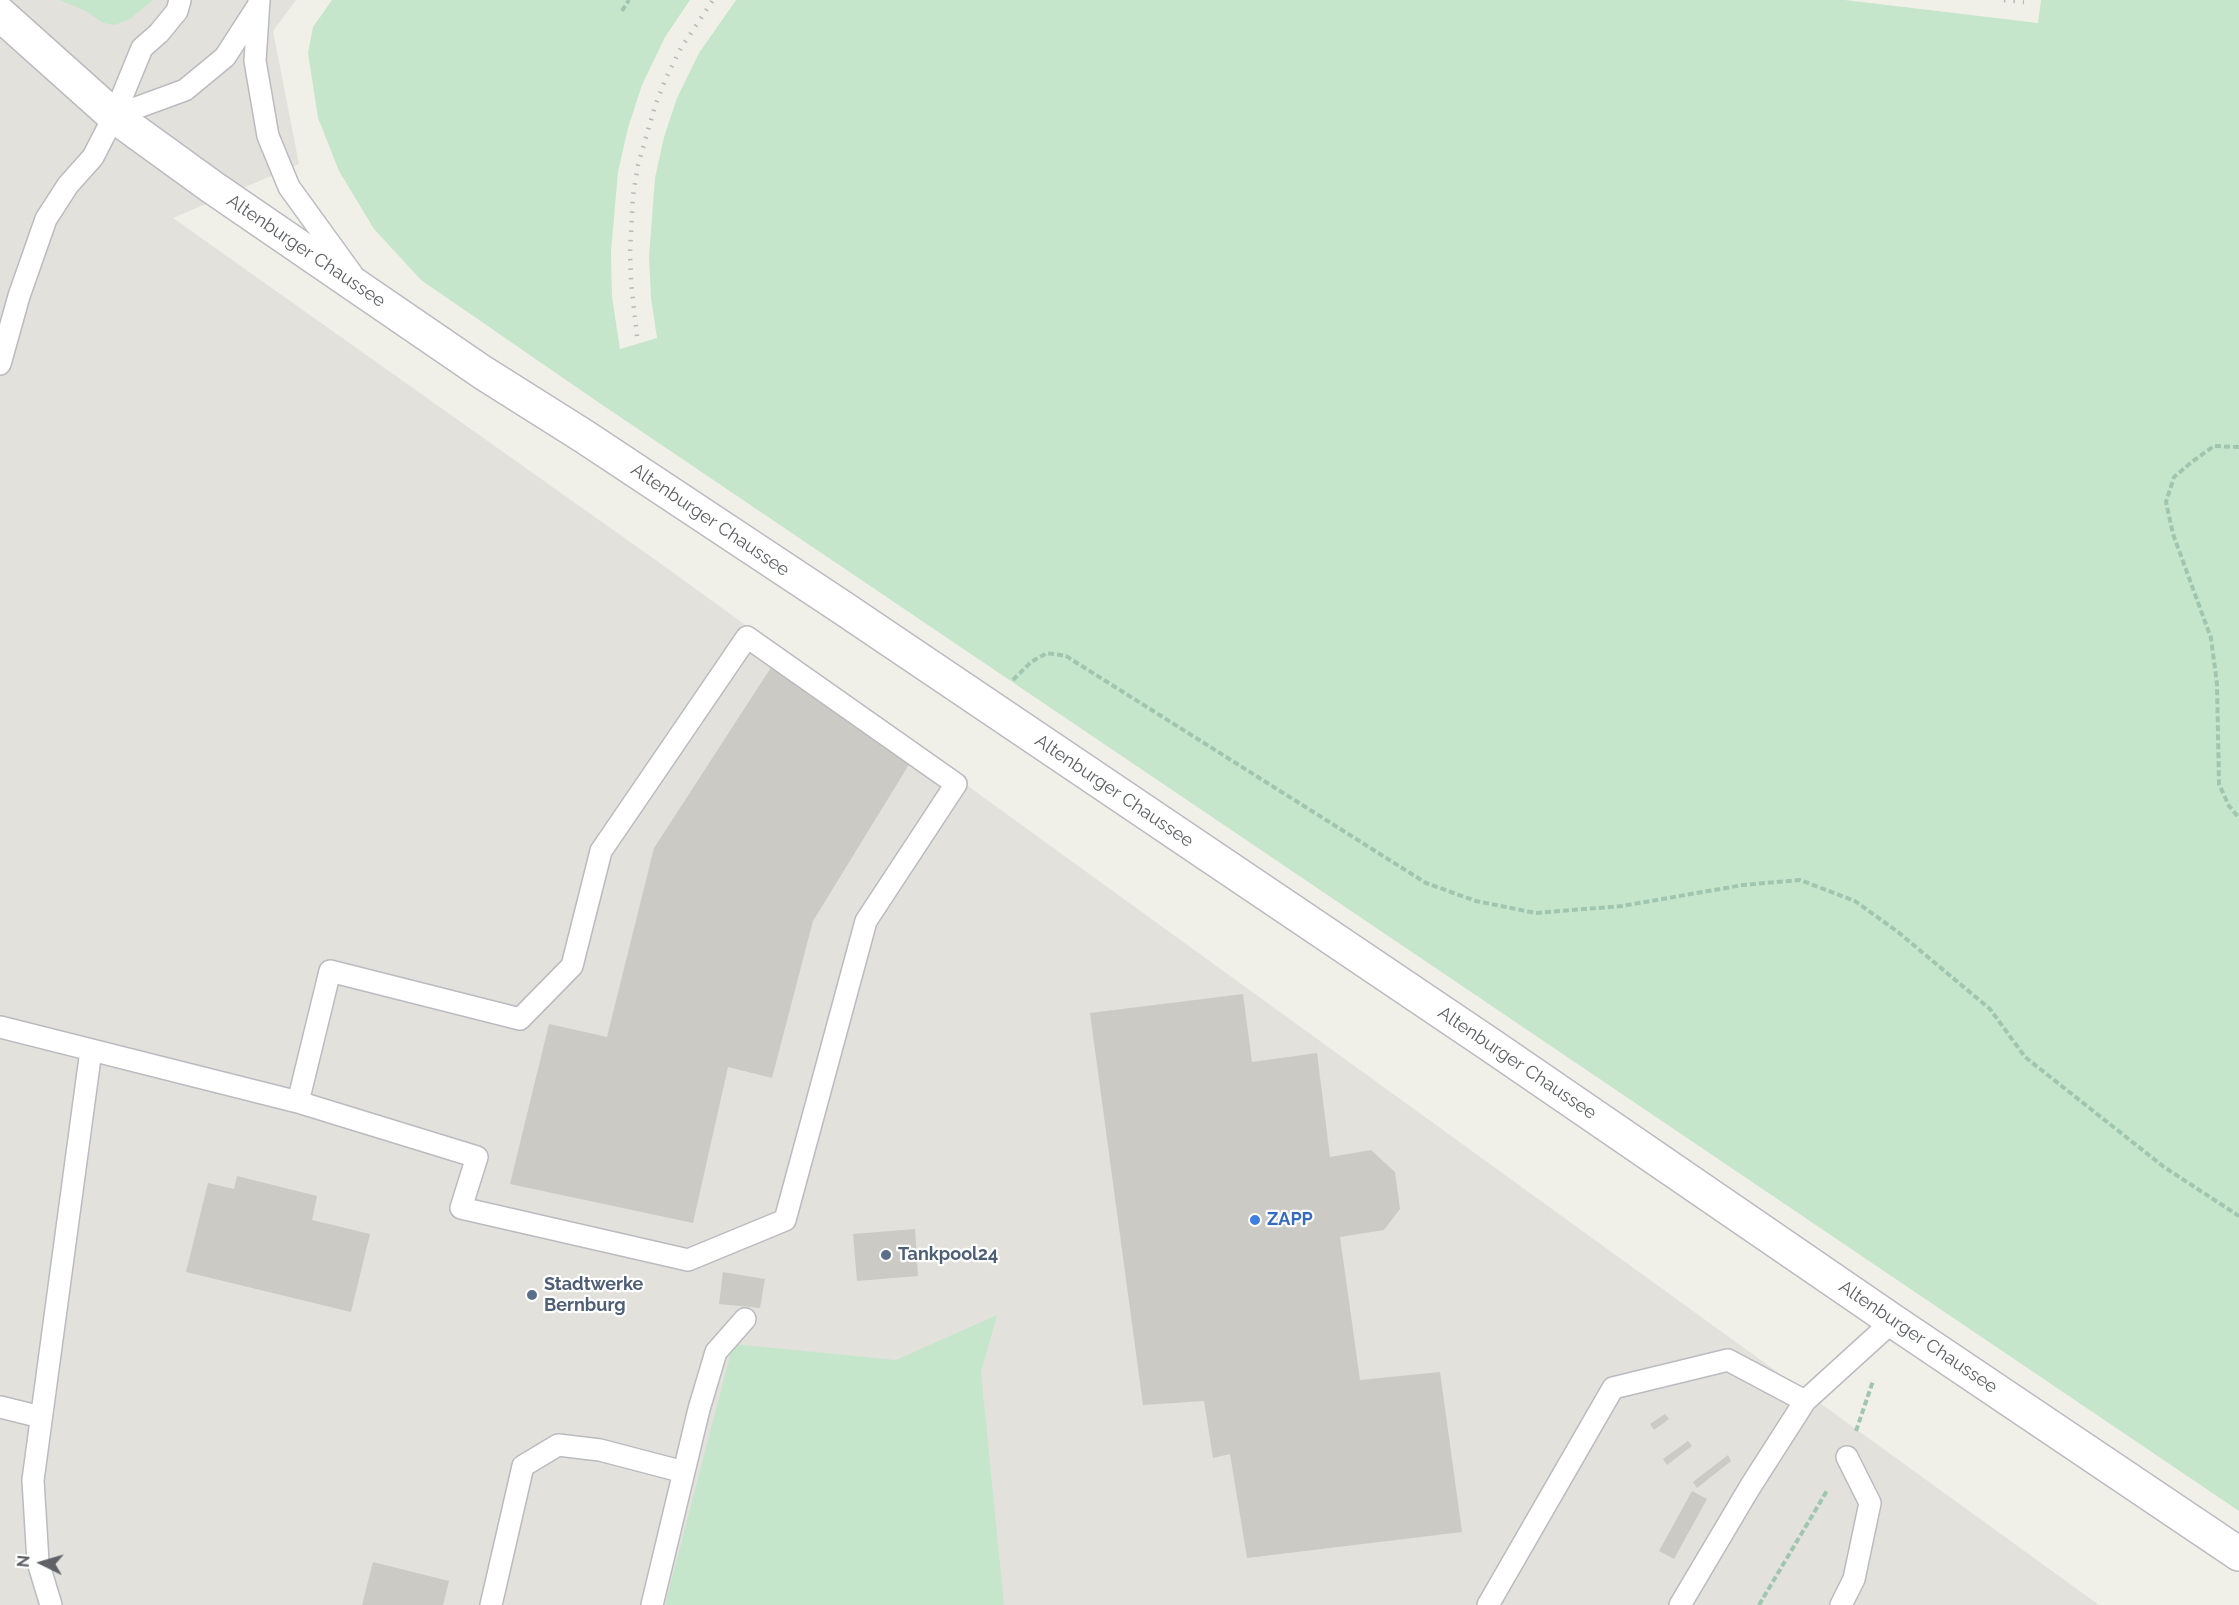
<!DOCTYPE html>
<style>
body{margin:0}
#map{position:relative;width:2239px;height:1605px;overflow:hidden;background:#f0f0e8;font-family:Raleway,sans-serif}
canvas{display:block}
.north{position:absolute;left:12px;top:1533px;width:60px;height:60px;-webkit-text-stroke:4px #fff;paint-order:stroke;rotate:275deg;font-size:16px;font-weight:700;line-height:24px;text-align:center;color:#5f6167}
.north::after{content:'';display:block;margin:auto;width:21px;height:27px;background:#5f6167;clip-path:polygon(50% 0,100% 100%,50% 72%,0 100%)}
</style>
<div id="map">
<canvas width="2239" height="1605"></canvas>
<div class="north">N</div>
</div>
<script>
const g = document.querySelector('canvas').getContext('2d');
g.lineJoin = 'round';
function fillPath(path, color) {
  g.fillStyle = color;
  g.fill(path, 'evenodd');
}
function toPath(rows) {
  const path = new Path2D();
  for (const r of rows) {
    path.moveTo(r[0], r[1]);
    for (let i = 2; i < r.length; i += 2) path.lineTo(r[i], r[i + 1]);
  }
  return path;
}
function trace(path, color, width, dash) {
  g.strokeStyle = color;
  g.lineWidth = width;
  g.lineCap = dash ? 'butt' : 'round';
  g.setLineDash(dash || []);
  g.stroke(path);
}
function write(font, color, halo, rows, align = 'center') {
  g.font = font + ' Raleway,sans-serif';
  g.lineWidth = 4.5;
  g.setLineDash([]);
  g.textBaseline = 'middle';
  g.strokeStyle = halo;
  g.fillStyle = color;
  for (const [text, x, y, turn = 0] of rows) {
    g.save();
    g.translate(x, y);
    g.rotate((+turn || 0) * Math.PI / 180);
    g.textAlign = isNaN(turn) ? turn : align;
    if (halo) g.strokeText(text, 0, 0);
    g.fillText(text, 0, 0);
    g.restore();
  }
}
fillPath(toPath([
 [0,0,296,0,273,31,299,164,173,218,657,561,2099,1605,0,1605]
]), '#e2e1dc');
fillPath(toPath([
 [59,0,153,0,130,19,115,25,103,23,86,11],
 [332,0,690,0,665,37,642,85,628,128,618,172,611,252,612,297,620,349,657,338,651,298,649,257,655,178,664,137,677,98,699,53,736,0,1845,0,2038,23,2041,0,2239,0,2239,1511,595,400,421,280,374,229,339,171,318,118,308,53,313,27],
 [997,1315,981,1372,1004,1605,665,1605,733,1344,896,1360]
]), '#c6e6cb');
fillPath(toPath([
 [772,666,913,758,813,921,772,1078,728,1067,693,1223,510,1184,549,1024,607,1037,654,848],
 [1243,994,1252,1062,1317,1053,1330,1157,1371,1150,1395,1172,1400,1209,1384,1230,1340,1237,1360,1380,1440,1372,1462,1532,1247,1558,1230,1454,1213,1458,1204,1401,1143,1405,1090,1013],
 [237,1176,317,1196,312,1220,370,1234,351,1312,186,1272,208,1183,234,1189],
 [915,1229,918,1276,857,1281,853,1234],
 [723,1272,765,1279,760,1308,719,1304],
 [1665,1414,1669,1419,1654,1430,1650,1424],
 [1688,1441,1692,1446,1667,1465,1663,1459],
 [1728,1455,1731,1461,1697,1488,1693,1482],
 [1692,1491,1707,1499,1674,1559,1659,1551],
 [373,1562,449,1581,443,1605,362,1605]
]), '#cccac4');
const service = toPath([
 [259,0,255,61,268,136,289,187,352,274],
 [114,116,185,90,225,57,256,9],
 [0,364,19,296,46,219,68,185,93,157,114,116,142,48,159,33,177,11,180,0],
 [0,1027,298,1102,477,1157,461,1208,688,1260,785,1220,866,921,956,784,747,637,601,851,572,966,520,1019,330,971,298,1102],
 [0,1407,41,1417],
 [51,1605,38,1562,33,1480,91,1050],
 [491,1605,523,1466,558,1445,600,1450,684,1472],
 [652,1605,699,1409,716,1352,745,1319],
 [1488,1605,1613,1388,1728,1360,1805,1401,1893,1321],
 [1680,1605,1750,1487,1805,1401],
 [1841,1605,1854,1579,1870,1503,1847,1457]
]);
const secondary = toPath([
 [0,14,114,116,212,187,482,372,585,437,843,608,1495,1048,1893,1321,2239,1554]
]);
trace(service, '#babbc0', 24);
trace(secondary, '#b9bbc0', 36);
trace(toPath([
 [622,11,629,0],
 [2239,447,2214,446,2193,461,2174,477,2166,502,2173,534,2211,638,2217,684,2219,784,2229,806,2239,818],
 [1013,680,1031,662,1047,653,1066,656,1426,883,1476,901,1536,913,1622,906,1743,885,1800,880,1855,901,1898,932,1990,1009,2025,1057,2164,1167,2239,1216],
 [1856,1431,1873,1381],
 [1759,1605,1828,1489]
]), '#a0c6b0', 4, [6, 3]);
trace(service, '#fff', 21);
trace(secondary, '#fff', 33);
trace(toPath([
 [2004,0,2024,2],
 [637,336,631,282,630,252,633,196,638,165,655,106,666,78,681,48,713,0]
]), '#b8b8b9', 4.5, [1.5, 8]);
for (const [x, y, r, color] of [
 [1255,1220,6,"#3f7fe0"],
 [886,1255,6,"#5c6f8a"],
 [532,1295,6,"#5c6f8a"]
]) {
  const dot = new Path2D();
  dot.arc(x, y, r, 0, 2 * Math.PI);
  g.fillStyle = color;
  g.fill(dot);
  trace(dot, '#fff', 2);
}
write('18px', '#5f6167', '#fff', [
 ["Altenburger Chaussee",306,251,34],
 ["Altenburger Chaussee",710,520,34],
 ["Altenburger Chaussee",1114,791,34],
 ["Altenburger Chaussee",1517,1063,34],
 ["Altenburger Chaussee",1918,1337,34]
]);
write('bold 18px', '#366cbe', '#fff', [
 ["ZAPP",1267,1220]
], 'left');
write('bold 18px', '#4e5e75', '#fff', [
 ["Tankpool24",898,1255],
 ["Stadtwerke",544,1285],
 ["Bernburg",544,1306]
], 'left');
</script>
